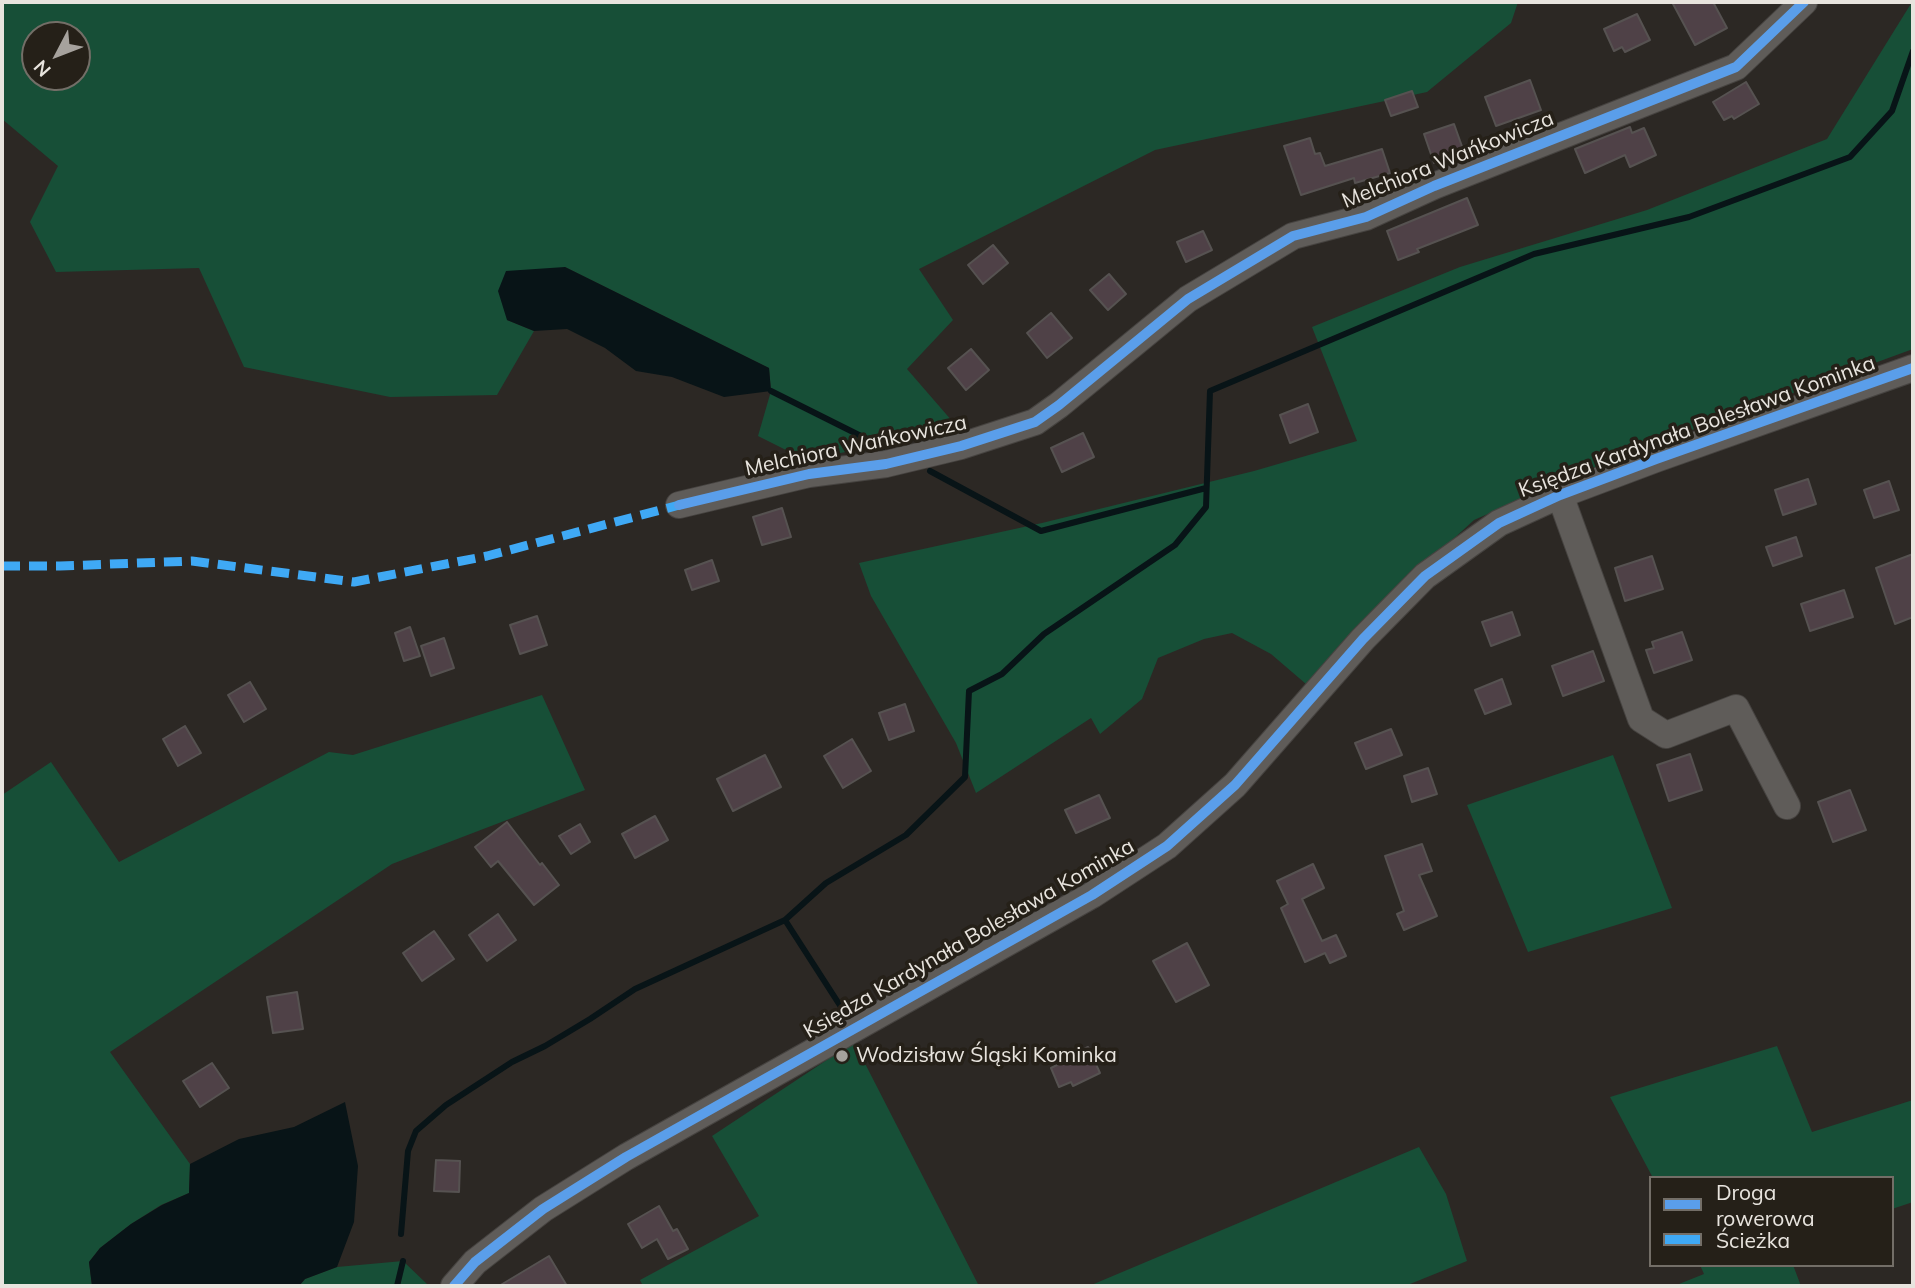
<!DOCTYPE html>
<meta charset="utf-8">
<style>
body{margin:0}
#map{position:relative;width:1915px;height:1288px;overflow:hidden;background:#2c2824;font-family:Mulish,sans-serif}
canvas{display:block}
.frame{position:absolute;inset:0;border:4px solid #e8e4de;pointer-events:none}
.legend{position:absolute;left:1649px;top:1176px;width:245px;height:91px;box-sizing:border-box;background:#252018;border:2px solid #736e67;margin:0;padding:9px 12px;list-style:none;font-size:21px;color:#e8e4de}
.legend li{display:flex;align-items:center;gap:14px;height:35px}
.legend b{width:35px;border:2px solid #736e67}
.north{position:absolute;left:21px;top:21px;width:70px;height:70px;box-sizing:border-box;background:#252018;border:2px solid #736e67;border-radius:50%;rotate:228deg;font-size:19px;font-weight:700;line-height:28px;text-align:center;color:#e8e4de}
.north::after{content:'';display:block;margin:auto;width:24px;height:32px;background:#a6a29d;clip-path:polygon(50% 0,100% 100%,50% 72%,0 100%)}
</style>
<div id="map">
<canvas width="1915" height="1288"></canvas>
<div class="frame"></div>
<ul class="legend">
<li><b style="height:9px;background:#5a9eea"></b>Droga rowerowa</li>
<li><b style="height:9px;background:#3fa9f5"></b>Ścieżka</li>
</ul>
<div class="north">N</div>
</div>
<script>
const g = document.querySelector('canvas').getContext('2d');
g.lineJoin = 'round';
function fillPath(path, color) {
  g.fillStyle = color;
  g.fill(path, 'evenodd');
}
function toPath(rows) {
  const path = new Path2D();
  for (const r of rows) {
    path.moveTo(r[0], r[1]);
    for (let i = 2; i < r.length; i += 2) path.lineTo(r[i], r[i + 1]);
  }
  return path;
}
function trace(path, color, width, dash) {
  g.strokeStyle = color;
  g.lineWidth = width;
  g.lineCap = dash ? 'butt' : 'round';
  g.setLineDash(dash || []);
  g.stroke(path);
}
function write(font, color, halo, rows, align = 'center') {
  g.font = font + ' Mulish,sans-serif';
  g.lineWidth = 7;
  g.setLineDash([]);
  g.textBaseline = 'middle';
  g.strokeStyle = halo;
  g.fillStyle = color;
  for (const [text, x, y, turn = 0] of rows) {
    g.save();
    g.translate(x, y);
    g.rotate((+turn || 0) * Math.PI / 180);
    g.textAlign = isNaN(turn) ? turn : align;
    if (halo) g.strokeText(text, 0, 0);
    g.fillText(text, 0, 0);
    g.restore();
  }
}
fillPath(toPath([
 [2,2,1518,2,1511,23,1427,92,1155,150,919,269,953,320,907,369,959,429,806,460,758,436,771,391,769,368,565,267,507,320,534,331,497,395,390,397,244,367,199,268,56,272,30,222,58,166,2,119],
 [35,35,77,35,77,77,35,77],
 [1912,2,1913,349,1618,457,1474,520,1376,610,1306,684,1271,654,1232,633,1204,639,1158,658,1142,699,1100,734,1091,718,976,793,956,743,871,596,859,563,1042,523,1254,471,1357,441,1312,327,1460,267,1647,210,1827,139],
 [542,695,585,790,392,864,110,1052,190,1164,189,1193,161,1205,131,1224,100,1248,89,1262,92,1286,2,1286,2,795,51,762,119,862,329,752,353,755],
 [1613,755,1672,908,1528,952,1467,805],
 [854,1042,979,1286,643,1286,640,1280,759,1216,712,1136],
 [1777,1046,1812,1132,1913,1100,1913,1202,1892,1209,1892,1178,1653,1178,1610,1097],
 [1419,1147,1446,1194,1467,1261,1405,1286,1089,1286],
 [403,1261,427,1284,425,1286,299,1286,305,1279,337,1267],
 [1700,1265,1793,1265,1801,1286,1674,1286,1704,1274]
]), '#174f37');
fillPath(toPath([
 [565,267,769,368,771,391,724,397,672,377,636,371,605,348,567,329,534,331,507,320,498,291,506,271],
 [345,1102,358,1166,354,1222,337,1267,305,1279,299,1286,92,1286,89,1262,100,1248,131,1224,162,1205,189,1193,190,1164,239,1139,294,1127]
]), '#081417');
trace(toPath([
 [771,391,883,447],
 [930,471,1041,531,1206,488],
 [785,920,841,1007],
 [401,1234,408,1151,416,1131,446,1105,512,1062,545,1046,590,1019,635,989,785,920,826,883,906,835,965,777,969,691,1002,674,1044,634,1175,545,1206,507,1210,391,1534,254,1689,217,1850,157,1892,111,1913,51],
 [397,1286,403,1261]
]), '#081417', 6);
const building = toPath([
 [1672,2,1713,2,1727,28,1695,45,1672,2],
 [1637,14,1650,40,1625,52,1622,47,1614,51,1604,29,1637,14],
 [1530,80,1541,110,1496,126,1485,97,1530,80],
 [1746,82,1759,104,1734,119,1732,116,1724,120,1713,102,1746,82],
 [1412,91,1418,107,1391,116,1385,100,1412,91],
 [1454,124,1464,152,1434,163,1424,134,1454,124],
 [1630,127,1632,133,1644,128,1656,155,1630,167,1625,155,1585,173,1575,149,1630,127],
 [1310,138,1315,154,1320,153,1325,166,1382,149,1390,173,1355,183,1354,178,1301,195,1284,146,1310,138],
 [1467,198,1478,225,1417,249,1419,252,1398,260,1387,231,1467,198],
 [1203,231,1212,250,1186,262,1177,242,1203,231],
 [993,245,1008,263,983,284,968,265,993,245],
 [1109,274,1126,294,1108,310,1090,290,1109,274],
 [1051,313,1072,338,1047,358,1027,333,1051,313],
 [971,349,989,370,966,390,948,368,971,349],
 [1308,404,1318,432,1290,443,1280,415,1308,404],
 [1083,433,1094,457,1062,472,1051,448,1083,433],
 [1808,479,1816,504,1783,515,1775,490,1808,479],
 [1889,481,1899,510,1874,518,1864,490,1889,481],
 [782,508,791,537,762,545,753,517,782,508],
 [1796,537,1802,556,1773,566,1766,547,1796,537],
 [1913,554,1913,617,1895,624,1876,568,1913,554],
 [1652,556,1663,589,1625,601,1615,568,1652,556],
 [712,560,719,581,692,590,685,570,712,560],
 [1844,590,1853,617,1810,631,1801,604,1844,590],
 [1512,612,1520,635,1491,646,1482,622,1512,612],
 [537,616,547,645,520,654,510,625,537,616],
 [410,627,420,656,404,661,395,633,410,627],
 [1682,632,1692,660,1654,673,1646,650,1654,648,1652,642,1682,632],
 [444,638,454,668,431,676,421,646,444,638],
 [1593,651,1604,681,1563,696,1552,666,1593,651],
 [1502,679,1511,704,1485,714,1475,690,1502,679],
 [250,682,266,709,244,722,228,695,250,682],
 [905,704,914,731,889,740,879,713,905,704],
 [185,726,201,753,178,766,163,739,185,726],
 [1391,729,1402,755,1366,769,1355,743,1391,729],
 [852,739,871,771,843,788,824,756,852,739],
 [1690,754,1702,790,1669,801,1657,765,1690,754],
 [765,755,781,787,733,811,717,779,765,755],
 [1428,768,1437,794,1412,802,1404,776,1428,768],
 [1850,790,1866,830,1833,842,1818,802,1850,790],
 [1099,795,1110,818,1076,833,1065,810,1099,795],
 [655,816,668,840,635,858,622,834,655,816],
 [507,822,540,865,542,863,559,885,534,905,498,861,491,867,475,847,507,822],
 [580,824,590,842,571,854,559,836,580,824],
 [1422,844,1432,871,1419,875,1437,916,1404,930,1397,914,1404,911,1385,856,1422,844],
 [1313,864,1324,888,1302,899,1322,941,1336,935,1346,956,1330,963,1325,953,1305,962,1281,908,1288,904,1277,881,1313,864],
 [498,914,516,940,487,961,469,935,498,914],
 [434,931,454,959,422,981,403,953,434,931],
 [1187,943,1209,985,1176,1002,1153,961,1187,943],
 [297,992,303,1029,273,1033,267,997,297,992],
 [1088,1047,1100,1073,1073,1086,1071,1082,1059,1087,1051,1068,1061,1063,1060,1060,1088,1047],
 [212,1063,229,1088,200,1107,183,1081,212,1063],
 [436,1160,460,1161,459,1192,434,1191,436,1160],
 [659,1206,673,1231,677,1229,688,1249,668,1259,657,1239,642,1248,628,1224,659,1206],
 [549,1256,567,1286,499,1286,549,1256]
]);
fillPath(building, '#4f4147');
trace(building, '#565251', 2);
const minor = toPath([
 [1560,495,1641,719,1666,735,1736,708,1787,806],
 [679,505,809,474,886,464,961,446,1035,422,1059,405,1188,299,1293,236,1366,217,1434,186,1736,67,1804,2],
 [454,1286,475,1262,543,1209,626,1157,1092,895,1167,846,1235,785,1363,639,1425,576,1499,523,1560,495,1656,459,1913,368]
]);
trace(minor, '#464340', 28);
trace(minor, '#5f5c59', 26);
trace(toPath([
 [2,566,60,566,192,561,354,582,487,556,683,504]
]), '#3fa9f5', 9, [18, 9]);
trace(toPath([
 [679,505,809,474,886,464,961,446,1035,422,1059,405,1188,299,1293,236,1366,217,1434,186,1736,67,1804,2],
 [454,1286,475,1262,543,1209,626,1157,1092,895,1167,846,1235,785,1363,639,1425,576,1499,523,1560,495,1656,459,1913,368]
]), '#5a9eea', 10);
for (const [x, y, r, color] of [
 [842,1056,7,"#a6a29d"]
]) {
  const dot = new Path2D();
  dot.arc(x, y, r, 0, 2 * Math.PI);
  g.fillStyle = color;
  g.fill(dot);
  trace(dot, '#252018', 2.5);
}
write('21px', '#e8e4de', '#252018', [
 ["Melchiora Wańkowicza",1448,160,-22],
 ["Księdza Kardynała Bolesława Kominka",1697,427,-20],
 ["Melchiora Wańkowicza",856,446,-12],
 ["Księdza Kardynała Bolesława Kominka",969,939,-30]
]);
write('21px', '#e8e4de', '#252018', [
 ["Wodzisław Śląski Kominka",856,1056]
], 'left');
</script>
